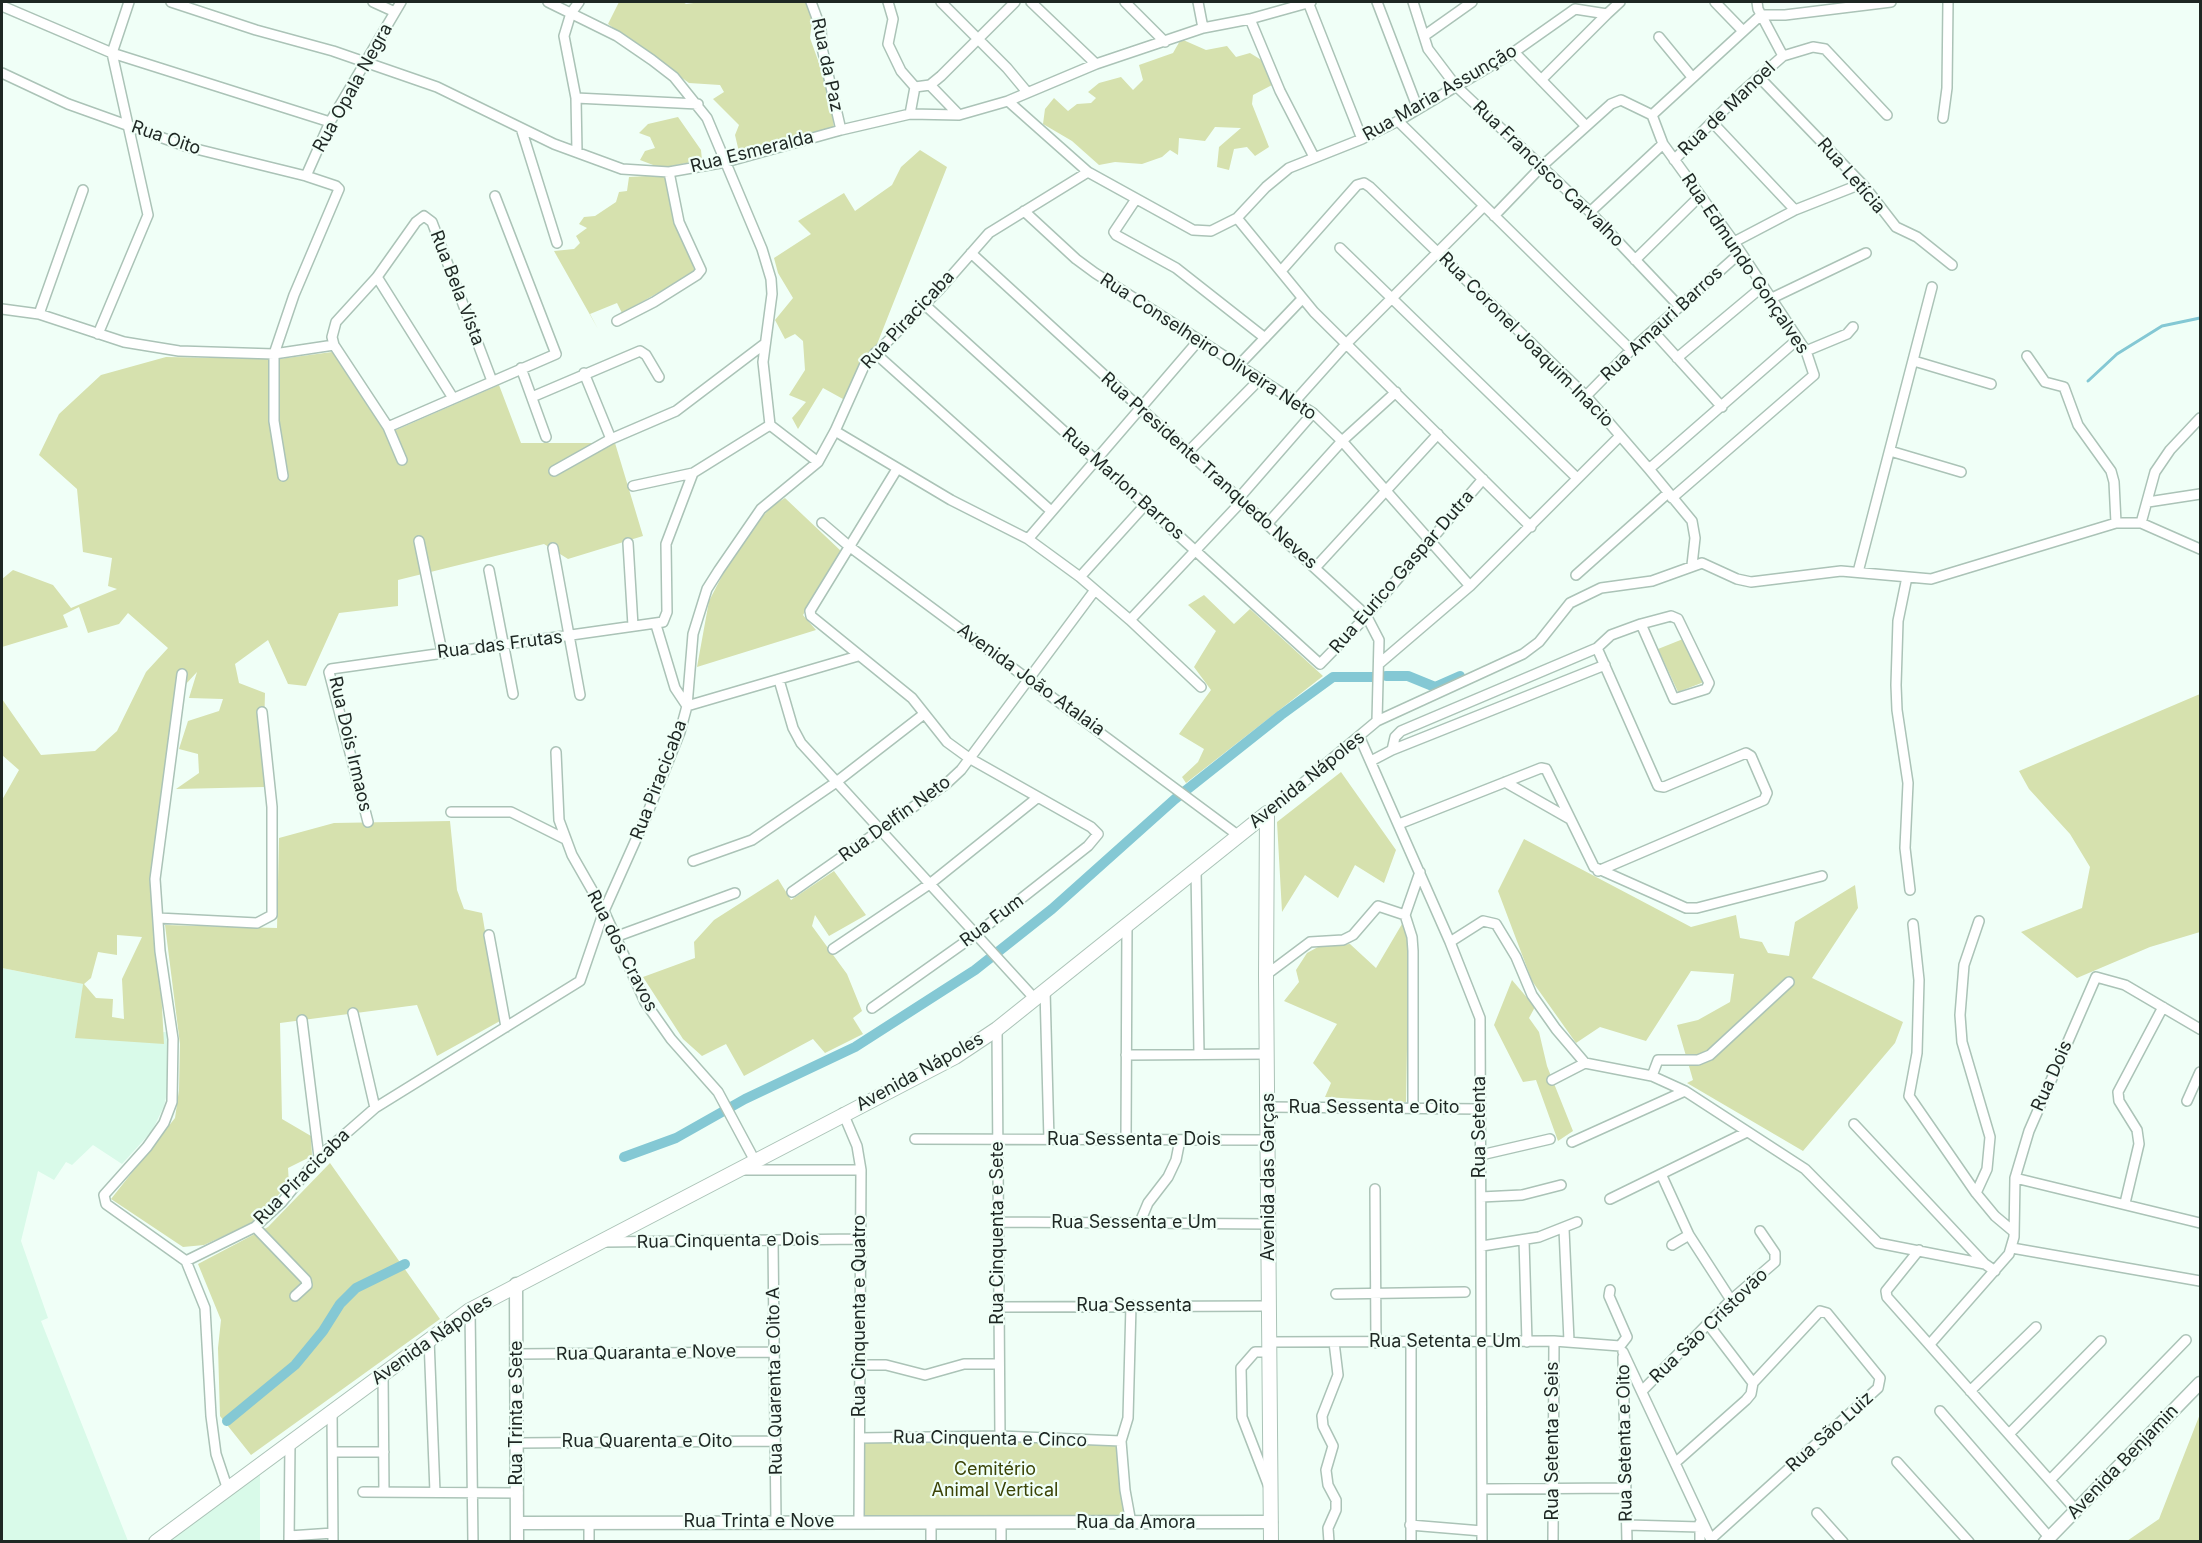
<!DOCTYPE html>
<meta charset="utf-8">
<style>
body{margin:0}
#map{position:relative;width:2202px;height:1543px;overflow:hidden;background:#f0fff7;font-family:Inter,sans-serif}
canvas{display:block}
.frame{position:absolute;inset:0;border:3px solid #1e2723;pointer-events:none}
</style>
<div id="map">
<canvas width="2202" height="1543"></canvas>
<div class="frame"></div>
</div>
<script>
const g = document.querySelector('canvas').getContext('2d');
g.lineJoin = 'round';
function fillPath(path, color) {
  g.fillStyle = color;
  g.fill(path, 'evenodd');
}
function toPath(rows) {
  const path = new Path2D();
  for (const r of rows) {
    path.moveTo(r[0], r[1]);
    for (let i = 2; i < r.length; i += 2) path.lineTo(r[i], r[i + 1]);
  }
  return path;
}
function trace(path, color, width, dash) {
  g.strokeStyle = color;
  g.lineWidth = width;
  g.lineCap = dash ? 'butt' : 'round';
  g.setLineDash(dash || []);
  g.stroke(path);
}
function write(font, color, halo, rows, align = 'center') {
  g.font = font + ' Inter,sans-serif';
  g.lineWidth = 4.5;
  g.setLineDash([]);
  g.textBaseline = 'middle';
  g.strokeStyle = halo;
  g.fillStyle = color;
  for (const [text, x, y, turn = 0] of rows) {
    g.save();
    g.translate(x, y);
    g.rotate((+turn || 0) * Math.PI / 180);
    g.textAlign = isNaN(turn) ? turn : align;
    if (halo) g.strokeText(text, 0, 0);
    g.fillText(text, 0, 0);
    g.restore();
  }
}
fillPath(toPath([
 [2,968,83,984,78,1035,167,1032,169,1085,164,1106,152,1131,122,1164,93,1145,72,1165,66,1162,54,1180,38,1171,21,1241,48,1318,41,1321,128,1541,2,1541],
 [260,1469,260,1541,161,1542]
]), '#d9fae9');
fillPath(toPath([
 [619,2,683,2,686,4,701,2,807,2,813,12,810,38,829,91,834,127,739,152,735,135,739,125,713,99,724,92,720,85,689,83,608,24],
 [1181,39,1206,50,1227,46,1236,57,1250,53,1263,61,1272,85,1253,95,1252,104,1269,147,1255,156,1247,147,1234,149,1229,170,1217,167,1219,147,1241,128,1215,127,1205,141,1179,138,1178,155,1170,150,1162,157,1142,164,1115,162,1099,165,1072,141,1043,124,1045,109,1054,98,1068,111,1077,104,1091,103,1096,98,1088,92,1099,83,1121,77,1133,90,1143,80,1139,65,1173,53],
 [678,117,701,150,702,160,661,168,640,160,645,151,655,148,650,137,639,133,648,124],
 [920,150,947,167,872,357,843,399,823,388,798,429,792,418,806,402,789,395,805,370,803,341,795,334,785,339,775,320,793,298,778,273,774,258,811,234,798,221,844,193,855,211,892,185,901,167],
 [665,175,695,272,622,313,617,303,590,314,598,329,554,251,574,249,580,243,576,236,587,228,579,224,584,217,595,216,616,202,619,192,627,191,629,177],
 [332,352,396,430,499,385,521,443,615,443,643,536,568,559,544,544,398,580,398,606,339,613,306,686,288,684,268,640,235,664,239,683,265,693,264,729,269,763,264,787,176,789,199,773,198,754,179,749,188,721,219,711,223,699,189,698,197,672,174,697,155,879,164,1044,75,1038,83,984,2,968,2,800,19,770,2,755,2,699,41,755,95,751,117,731,146,672,168,648,128,613,119,624,88,633,79,607,63,615,68,627,2,647,2,579,13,570,53,585,71,608,117,589,108,586,112,558,83,552,77,489,39,455,59,414,101,375,166,357,279,359],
 [117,935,142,937,122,979,124,1019,112,1017,113,999,96,998,84,984,91,978,98,952,117,955],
 [785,498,842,552,803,615,816,630,697,667,709,601,724,572,763,516,772,506],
 [1204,595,1234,624,1250,609,1323,676,1186,783,1182,777,1198,762,1204,749,1179,734,1211,690,1194,667,1216,631,1188,605],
 [1683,639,1704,682,1678,692,1658,649],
 [2200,694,2200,932,2150,947,2077,978,2021,932,2082,908,2090,867,2070,834,2029,789,2019,771],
 [1341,772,1396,850,1384,883,1355,865,1338,898,1305,875,1282,912,1277,822],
 [450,821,457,890,464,909,482,913,500,1021,437,1056,417,1005,280,1023,282,1119,311,1136,312,1156,288,1168,289,1184,250,1224,204,1245,183,1247,111,1199,175,1118,179,1090,180,1044,165,925,277,928,279,838,334,823],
 [1524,839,1691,927,1736,915,1740,938,1762,942,1768,953,1789,956,1795,922,1855,885,1858,908,1812,978,1903,1022,1895,1043,1803,1151,1687,1083,1693,1080,1677,1025,1698,1020,1730,1002,1734,974,1691,971,1646,1041,1600,1027,1576,1043,1532,981,1498,891],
 [834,871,866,915,829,936,815,915,812,926,847,974,862,1011,853,1018,863,1034,825,1053,813,1039,744,1076,726,1044,702,1056,683,1039,643,977,695,958,694,942,714,920,778,879,791,900],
 [1402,924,1409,940,1406,1102,1325,1097,1331,1083,1313,1063,1337,1024,1284,1001,1299,982,1296,970,1307,953,1318,947,1350,944,1376,968],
 [1512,980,1535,1007,1529,1018,1539,1032,1547,1066,1573,1131,1558,1141,1536,1080,1523,1082,1494,1025],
 [330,1163,440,1319,251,1455,220,1416,218,1348,221,1320,198,1264,268,1227],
 [2200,1414,2200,1541,2127,1541,2159,1519],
 [860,1438,1121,1441,1131,1523,859,1521]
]), '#d6e1ae');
trace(toPath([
 [2088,381,2117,354,2162,326,2200,318]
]), '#84c8d4', 3);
trace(toPath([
 [1386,676,1408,676,1435,687,1460,676],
 [624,1157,676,1138,745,1099,855,1047,975,970,1052,909,1175,799,1281,715,1333,677,1373,677],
 [227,1421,295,1365,323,1331,340,1304,356,1288,405,1264]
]), '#84c8d4', 10);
const minor = toPath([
 [171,2,256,30,333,51,437,87,554,144,622,169,669,172,726,162,841,130,910,114,959,115,1008,101,1096,64,1203,28,1250,19,1311,2],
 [373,2,395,12],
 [548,2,617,36,652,60,674,77,707,118,762,249,771,279,772,294,763,362,770,425,818,462],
 [811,2,821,29,822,48,841,130],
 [888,2,893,19,888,44,901,71,915,87],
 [941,2,1007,68,1027,92],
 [1031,2,1096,64],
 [1125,2,1165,42],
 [1198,2,1203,28],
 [1308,2,1362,139],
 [1377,2,1418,109],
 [1413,2,1428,49,1456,86,1590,212,1680,307],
 [1715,2,1743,31],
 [1757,2,1758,9,1783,56],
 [2,6,112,53,330,122],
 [1250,19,1280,91,1314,157],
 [1424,36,1472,2],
 [1659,37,1692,77],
 [1514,52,1586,126],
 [2,73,68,104,188,147,306,176,336,186,339,189,294,295,274,354,274,421,283,476],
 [1759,77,1865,187,1896,227,1917,237,1952,265],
 [1541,80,1607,14],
 [930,85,959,115],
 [576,98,698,104],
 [1008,101,1088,172,1193,230,1211,231,1237,218,1266,187,1289,168,1362,139,1398,121,1514,52,1575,9,1607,14,1620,2],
 [910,114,915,87,930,85,941,76,1015,2],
 [1652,115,1663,144,1734,242,1806,351,1814,375,1672,498],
 [1652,115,1761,15,1785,15,1891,2],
 [1943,118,1947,88,1948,2],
 [1398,121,1631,350],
 [1712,122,1795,210],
 [521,128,557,243],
 [577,152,576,98,564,36,571,13,579,2],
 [1674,160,1742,92,1783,56,1813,47,1825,49,1887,115],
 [306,176,330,122,401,2],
 [1136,199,1114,232,1116,235,1176,268,1265,338],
 [1024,211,1076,259,1095,273,1313,413,1342,441,1470,586],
 [1590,212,1663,144],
 [1494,216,1542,166,1611,104,1621,100,1652,115],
 [1237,218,1314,312,1531,527],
 [1734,242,1795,210,1861,184],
 [1340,248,1577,478],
 [971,253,1366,615,1379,640,1377,721],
 [1635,260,1700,196],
 [1281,271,1357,185,1364,183,1370,187,1586,396,1649,469,1692,521,1695,538,1692,565],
 [377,277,453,398],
 [1770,299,1866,253],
 [925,305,1320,664,1359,624,1483,479],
 [2,309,39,314,124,342,179,351,274,354,334,345,388,427,402,460],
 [39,314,83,190],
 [617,321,654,302,697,275,701,270,679,222,669,172],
 [1653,331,1722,407],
 [98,334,148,215,112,53,129,2],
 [334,345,332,337,336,322,377,277,416,222,424,216,432,222,492,381],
 [1806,351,1847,334,1853,327],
 [875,353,1050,510],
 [2027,356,2045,382,2064,387,2078,425,2111,471,2114,482,2116,523],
 [1677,358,1762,287],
 [1914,361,1991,384],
 [1239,365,1302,299],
 [521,368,546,437],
 [584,373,611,439],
 [1586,396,1631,350,1740,253],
 [532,397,640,351,646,355,659,377],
 [1296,400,1347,343,1484,206],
 [388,427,556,354,495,196],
 [835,431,951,500,1028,539,1080,577,1130,620,1201,687],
 [1890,451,1961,472],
 [1188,452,1260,379],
 [1649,469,1798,339],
 [554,471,611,439,676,411,763,345],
 [633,486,693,473,770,425],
 [1239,498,1313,413],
 [2148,502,2200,494],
 [822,523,850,547,1239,836],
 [1268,523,1342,441,1396,392],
 [2141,523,2155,472,2170,450,2200,418],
 [1028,539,1199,340],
 [419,541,442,652],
 [628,543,633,626],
 [553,548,580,695],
 [1315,568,1438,434],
 [489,570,513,694],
 [1858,572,1932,287],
 [1576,575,1668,493],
 [1080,577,1145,505],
 [1907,577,1898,621,1896,685,1897,710,1908,783,1905,848,1910,890],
 [1130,620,1242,501],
 [656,625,675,688,687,706],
 [1597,648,1658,786,1664,787,1746,753,1751,756,1767,793,1764,800,1598,871],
 [1380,663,1470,586,1620,436],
 [182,674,155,879,160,951,173,1039,172,1102,164,1123,147,1147,104,1195,106,1204,186,1261,205,1308,211,1416,216,1454,228,1490],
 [779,680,793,728,801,743,1035,999],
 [687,706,858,656],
 [1360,738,1450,942,1480,1018,1482,1542],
 [1392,750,1395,737,1401,731,1597,648,1611,635,1641,624,1671,616,1678,619,1709,683,1706,689,1674,699,1641,624],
 [556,752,559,820,572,855,604,911,645,1002,671,1039,718,1092,755,1161],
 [1371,761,1392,750,1605,665],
 [1505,782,1570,819],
 [451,812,511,812,565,839],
 [1267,813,1377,721,1523,654,1539,642,1570,603,1601,588,1652,581,1702,563,1737,579,1751,582,1841,571,1931,579,2116,523,2141,523,2200,549],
 [368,822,329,672,331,669,663,622,667,612,666,544,693,473],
 [1399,824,1541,768,1546,769,1594,867,1686,908,1697,908,1822,876],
 [693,861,752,840,835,783,924,714],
 [1196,870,1199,1054],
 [792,892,946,784,961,770,1095,590],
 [158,918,257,923,272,915,272,807,262,712],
 [1913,924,1919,980,1917,1053,1909,1096,1976,1193,1995,1216,2014,1232],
 [489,935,506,1027],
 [615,937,735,893],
 [1450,942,1483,921,1496,924,1516,957,1532,995,1556,1029,1585,1063,1652,1076,1685,1091,1805,1169,1878,1243,1985,1264,1995,1271],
 [833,949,931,883,1037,798],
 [1266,975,1310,942,1343,940,1353,935,1378,906,1405,915],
 [1045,990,1049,1140],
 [872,1008,975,935,1088,846,1098,834,1091,827,969,758,947,742,912,698,811,616,810,611,897,469],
 [353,1013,375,1108],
 [302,1020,319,1157],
 [997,1029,1000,1436],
 [1126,1055,1268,1054],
 [1652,1076,1658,1060,1698,1060,1710,1055,1789,982],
 [1552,1080,1585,1063],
 [2187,1101,2200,1072],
 [1269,1107,1480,1109],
 [1413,1107,1413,951,1412,937,1405,915,1420,872],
 [843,1113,857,1146,861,1170,859,1521],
 [1854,1124,1985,1264],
 [1126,1138,1127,924],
 [915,1139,1269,1140],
 [1572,1142,1685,1091],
 [1481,1155,1550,1139],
 [743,1170,861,1170],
 [1662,1176,1689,1235,1731,1300],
 [2015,1178,2200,1223],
 [1375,1189,1376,1343],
 [1976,1193,1987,1169,1990,1137,1962,1042,1960,1015,1964,965,1979,921],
 [1481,1197,1522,1195,1561,1185],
 [1610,1199,1747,1132],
 [2125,1203,2139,1144,2137,1130,2119,1101,2118,1092,2163,1007],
 [998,1222,1269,1224],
 [1140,1222,1148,1203,1168,1177,1176,1160,1180,1140],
 [255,1227,306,1280,307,1285,295,1296],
 [1564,1229,1569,1341],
 [1524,1240,1527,1342],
 [773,1241,776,1522],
 [605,1242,861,1239],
 [1672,1245,1689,1235],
 [1482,1246,1539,1237,1577,1222],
 [2012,1248,2200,1281],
 [1919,1250,1886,1291,1887,1297,2076,1510],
 [186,1261,255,1227,282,1202,319,1157,375,1108,580,981,604,911,646,817,680,732,687,706,693,634,707,589,719,570,761,509,818,462,835,431,865,364,939,290,989,233,1088,172],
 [1610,1290,1609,1296,1627,1337,1620,1346],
 [1336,1294,1465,1292],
 [998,1307,1269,1306],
 [470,1310,473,1542],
 [1708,1324,1753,1383],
 [429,1339,435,1492],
 [1269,1342,1554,1341,1620,1346],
 [1930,1344,2009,1254,2014,1237,2015,1178,2029,1131,2096,977,2125,985,2200,1029],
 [1623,1352,1712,1542],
 [517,1354,775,1352],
 [1623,1357,1627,1542],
 [859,1365,886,1365,925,1375,964,1364,997,1364],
 [383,1373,384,1492],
 [1642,1391,1731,1300,1775,1262,1775,1253,1760,1231],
 [1970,1391,2036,1327],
 [332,1411,333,1542],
 [1940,1411,2049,1537],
 [2009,1434,2101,1341],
 [860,1438,1000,1436,1121,1441],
 [518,1443,775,1441],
 [333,1452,384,1452],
 [1897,1462,1969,1542],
 [1675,1463,1746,1400,1751,1394,1753,1383,1820,1311,1827,1313,1880,1378,1878,1388,1711,1539],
 [2050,1480,2186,1340],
 [1269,1487,1242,1417,1241,1368,1255,1352,1269,1352],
 [1482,1489,1625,1488],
 [363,1492,518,1493],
 [1817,1513,1843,1542],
 [1001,1523,1001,1542],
 [1131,1523,1125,1490,1121,1441,1128,1418,1131,1305],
 [1410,1525,1482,1531],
 [1627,1525,1700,1527],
 [289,1536,333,1533],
 [289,1542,290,1443],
 [589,1542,589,1523],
 [931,1542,931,1523],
 [1329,1542,1328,1528,1336,1510,1336,1500,1328,1485,1326,1470,1333,1446,1323,1426,1322,1416,1338,1375,1334,1342],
 [1411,1542,1411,1343],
 [1553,1542,1554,1341],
 [1700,1542,1700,1523]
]);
const tertiary = toPath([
 [516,1284,517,1542],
 [517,1523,1271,1522],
 [2045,1542,2200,1383]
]);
const secondary = toPath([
 [1267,813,1266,975,1271,1542],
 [156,1542,470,1310,955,1057,997,1029,1267,813]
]);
trace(minor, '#abc3b7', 12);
trace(tertiary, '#abc3b7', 15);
trace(secondary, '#abc3b7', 16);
trace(minor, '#fff', 9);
trace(tertiary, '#fff', 12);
trace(secondary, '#fff', 14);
write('18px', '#1e2723', '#f0fff7', [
 ["Rua da Paz",827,65,78],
 ["Rua Opala Negra",353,88,-61],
 ["Rua Maria Assunção",1440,93,-30],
 ["Rua de Manoel",1727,109,-44],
 ["Rua Oito",166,138,19],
 ["Rua Esmeralda",752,152,-14],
 ["Rua Francisco Carvalho",1548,174,44],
 ["Rua Letícia",1851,176,49],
 ["Rua Edmundo Gonçalves",1745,264,56],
 ["Rua Bela Vista",457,288,69],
 ["Rua Piracicaba",908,320,-47],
 ["Rua Amauri Barros",1662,324,-43],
 ["Rua Coronel Joaquim Inacio",1526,340,45],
 ["Rua Conselheiro Oliveira Neto",1208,347,33],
 ["Rua Presidente Tranquedo Neves",1209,471,42],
 ["Rua Marlon Barros",1123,484,42],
 ["Rua Eurico Gaspar Dutra",1402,572,-49],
 ["Rua das Frutas",500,645,-7],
 ["Avenida João Atalaia",1031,680,36],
 ["Rua Dois Irmaos",350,744,77],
 ["Rua Piracicaba",659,780,-69],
 ["Avenida Nápoles",1307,780,-39],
 ["Rua Delfin Neto",895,819,-36],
 ["Rua Fum",992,921,-37],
 ["Rua dos Cravos",622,951,63],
 ["Avenida Nápoles",920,1072,-29],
 ["Rua Dois",2052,1076,-66],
 ["Rua Sessenta e Oito",1374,1108],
 ["Rua Setenta",1480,1127,-90],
 ["Rua Sessenta e Dois",1134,1140],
 ["Rua Piracicaba",302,1177,-45],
 ["Avenida das Garças",1269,1177,-90],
 ["Rua Sessenta e Um",1134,1223],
 ["Rua Cinquenta e Sete",998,1233,-90],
 ["Rua Cinquenta e Dois",728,1241,-1],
 ["Rua Sessenta",1134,1306],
 ["Rua Cinquenta e Quatro",860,1316,-90],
 ["Rua São Cristovão",1709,1326,-44],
 ["Avenida Nápoles",432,1340,-35],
 ["Rua Setenta e Um",1445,1342],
 ["Rua Quaranta e Nove",646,1353,-1],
 ["Rua Quarenta e Oito A",775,1381,-91],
 ["Rua Trinta e Sete",517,1413,-90],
 ["Rua São Luiz",1830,1432,-42],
 ["Rua Cinquenta e Cinco",990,1439,1],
 ["Rua Setenta e Seis",1553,1441,-90],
 ["Rua Quarenta e Oito",647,1442],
 ["Rua Setenta e Oito",1625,1443,-91],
 ["Avenida Benjamin",2123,1462,-46],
 ["Rua Trinta e Nove",759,1522],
 ["Rua da Amora",1136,1523]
]);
write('18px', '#3b4306', '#f0fff7', [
 ["Cemitério",995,1470],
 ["Animal Vertical",995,1491]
]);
</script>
